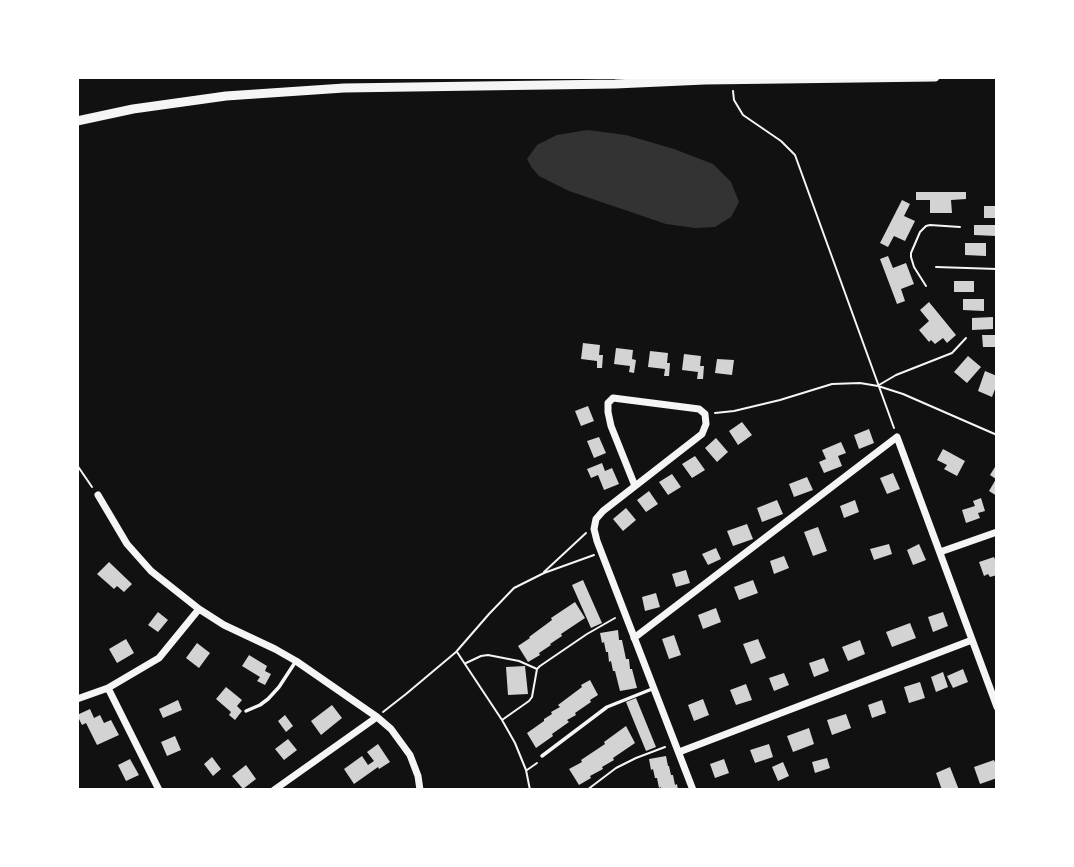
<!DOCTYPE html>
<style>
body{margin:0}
#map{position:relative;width:1074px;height:867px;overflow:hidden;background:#111;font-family:"Zilla Slab",serif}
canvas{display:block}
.frame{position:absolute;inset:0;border:79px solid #fff;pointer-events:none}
</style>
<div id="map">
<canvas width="1074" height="867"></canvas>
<div class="frame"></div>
</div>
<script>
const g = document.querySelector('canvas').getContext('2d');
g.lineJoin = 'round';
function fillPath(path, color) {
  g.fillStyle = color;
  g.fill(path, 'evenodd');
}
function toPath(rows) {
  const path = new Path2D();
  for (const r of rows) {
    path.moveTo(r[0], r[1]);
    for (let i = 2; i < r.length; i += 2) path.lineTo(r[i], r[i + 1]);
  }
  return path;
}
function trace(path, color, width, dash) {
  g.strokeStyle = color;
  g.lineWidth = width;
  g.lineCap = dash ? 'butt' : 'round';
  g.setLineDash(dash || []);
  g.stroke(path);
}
fillPath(toPath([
 [587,130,626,135,674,149,713,164,731,182,739,202,731,217,715,227,695,228,666,224,569,191,539,176,532,168,527,159,537,145,557,135]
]), '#333');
fillPath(toPath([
 [916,192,966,192,966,199,951,200,952,213,930,213,930,200,916,200],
 [902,200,910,204,904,216,915,221,905,241,894,236,888,247,880,243],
 [984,206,997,206,997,218,984,218],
 [974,225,996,225,996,236,974,235],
 [965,243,986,243,986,256,965,255],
 [888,256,893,268,906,263,914,284,901,289,905,301,897,304,880,259],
 [954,281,974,281,974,292,954,292],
 [963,299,984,299,984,311,963,310],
 [929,302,956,335,947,343,943,338,935,344,931,340,929,342,919,330,929,321,920,310],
 [993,317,993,329,972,330,972,318],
 [982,335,997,335,997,347,983,347],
 [583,343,600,345,599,355,603,355,602,368,597,368,597,361,581,359],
 [616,348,633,350,632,359,636,360,634,373,629,372,630,366,614,364],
 [650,351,668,353,667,363,670,363,669,376,664,376,665,369,648,367],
 [684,354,701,356,700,366,704,366,703,379,697,379,698,372,682,370],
 [968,356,981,367,967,383,954,372],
 [717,359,734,360,732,375,715,373],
 [985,371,997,376,997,384,992,397,978,391],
 [588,406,594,421,581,426,575,411],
 [742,422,752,435,738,445,729,431],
 [869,429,874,443,859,449,854,435],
 [599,437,606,453,594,458,587,441],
 [716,438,728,452,717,462,705,448],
 [841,442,846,453,838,456,842,466,824,473,819,462,826,459,822,450],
 [943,449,965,461,957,476,944,469,947,465,937,460],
 [695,456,705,470,692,478,682,464],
 [602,463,605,471,612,468,619,484,604,490,598,475,591,478,587,469],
 [995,467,997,469,997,496,989,491,996,479,990,475],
 [893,473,900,489,887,494,880,478],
 [672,474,681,487,668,495,659,482],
 [807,477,813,490,794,497,789,484],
 [649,491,658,504,646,512,637,500],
 [981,498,985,511,978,513,980,518,966,523,962,510,975,506,973,501],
 [777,500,783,514,762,522,757,508],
 [855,500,859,512,844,518,840,506],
 [626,508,636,520,623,531,613,519],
 [747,524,753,539,733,546,727,531],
 [818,527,827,551,813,556,804,532],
 [889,544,892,554,874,560,870,549],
 [919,544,926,560,913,565,907,550],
 [716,548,721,559,708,565,702,554],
 [784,556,789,568,774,574,770,561],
 [994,557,997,565,997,575,990,577,988,574,984,576,979,562],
 [109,562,132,584,124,592,117,586,114,589,97,574],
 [686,570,690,583,676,587,672,574],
 [583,580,602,623,591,628,572,585],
 [753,580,758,593,739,600,734,587],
 [656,593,660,607,645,611,642,597],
 [575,602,585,618,561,634,562,636,550,644,551,645,539,653,540,655,528,662,518,646,530,638,529,637,552,620,551,618],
 [716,608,721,622,703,629,698,615],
 [158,612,168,620,158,632,148,625],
 [943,612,948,626,933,632,928,617],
 [910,623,916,638,892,647,886,632],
 [618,630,619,640,622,640,626,659,629,659,630,669,632,669,637,688,620,691,615,671,613,671,611,661,609,662,608,652,606,652,604,642,602,643,600,633],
 [674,635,681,655,669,659,662,639],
 [126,639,134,653,117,663,109,649],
 [758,639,766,658,751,664,743,644],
 [860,640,865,654,848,661,842,647],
 [197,643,210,653,199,668,186,658],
 [249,655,267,666,265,671,271,674,265,685,257,681,260,677,242,666],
 [824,658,829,671,814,677,809,663],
 [525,666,528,694,508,695,506,667],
 [963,669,968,682,953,688,947,676],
 [943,672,948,687,936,692,931,677],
 [784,673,789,685,774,691,769,678],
 [590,680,598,695,590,700,591,702,575,713,576,715,567,720,569,722,552,734,553,736,536,748,527,733,544,721,544,719,552,714,551,712,560,707,558,705,582,687,581,685],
 [920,682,925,698,909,703,904,687],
 [746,684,752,700,736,705,730,690],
 [226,687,242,700,237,706,242,711,235,720,229,715,231,712,216,699],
 [636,698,656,747,646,751,626,702],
 [703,699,709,715,694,721,688,705],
 [178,700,182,710,163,718,159,709],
 [882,700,886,713,872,718,868,705],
 [332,705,342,718,321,735,311,721],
 [90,709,94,718,100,715,104,723,111,720,119,735,97,745,86,723,82,725,77,715],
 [846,714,851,728,832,735,827,720],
 [285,715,293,726,286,732,278,721],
 [626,726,635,743,613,758,614,760,602,767,603,769,590,776,591,778,579,785,569,769,582,762,581,760,605,744,604,742],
 [809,728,814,744,793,752,787,736],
 [175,736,181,750,167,756,161,742],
 [288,739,297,750,284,760,275,749],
 [378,744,390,762,379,769,378,767,354,784,344,769,362,756,368,765,374,761,367,752],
 [769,744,773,757,755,763,750,750],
 [666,756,668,766,669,766,671,775,673,775,675,785,677,784,678,790,661,790,661,787,659,788,657,778,655,778,653,769,651,770,649,759],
 [212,757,221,769,213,776,204,764],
 [827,758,830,768,815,773,812,762],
 [130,759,139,775,126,781,118,765],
 [724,759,729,773,715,778,710,764],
 [994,760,997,767,997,778,980,784,974,767],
 [783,762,789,776,778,781,772,767],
 [246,765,256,779,243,789,232,776],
 [950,767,959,790,942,790,936,773]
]), '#d3d3d3');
trace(toPath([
 [733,91,734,100,743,115,781,141,795,155,894,428],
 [936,267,997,269],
 [926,286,914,267,911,257,911,253,920,232,926,226,930,225,960,227],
 [879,385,896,375,952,353,966,338],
 [715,413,734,411,780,400,832,384,860,383,878,386,903,394,997,435],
 [77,465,92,487],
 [544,572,586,533],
 [457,652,502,720,515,743,526,770,530,790],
 [466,663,481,656,488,655,519,661,537,669],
 [383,712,406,694,456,652,489,614,514,588,544,573,594,555],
 [502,720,529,701,532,697,537,669,540,666,587,634,615,618],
 [527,770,537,763],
 [587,790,616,768,636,758,665,747]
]), '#f5f5f5', 2);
trace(toPath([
 [246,711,260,705,268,699,279,687,296,661],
 [542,756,607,707,652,689]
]), '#f5f5f5', 3.5);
trace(toPath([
 [635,486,611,426,608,412,608,403,613,398,699,409,705,414,706,424,702,434,603,511,596,519,594,529,597,541,693,790],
 [98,495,127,544,151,571,199,609,224,625,275,649,296,661,377,717,391,729,410,755,418,776,420,790],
 [940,552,997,532],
 [634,638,897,437,997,707],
 [108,688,159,790],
 [77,699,108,688,159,658,199,609],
 [679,752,972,640],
 [274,790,377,717]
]), '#f5f5f5', 7);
trace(toPath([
 [77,121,133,109,226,96,344,88,615,84,705,80,935,77]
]), '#f5f5f5', 9);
</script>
